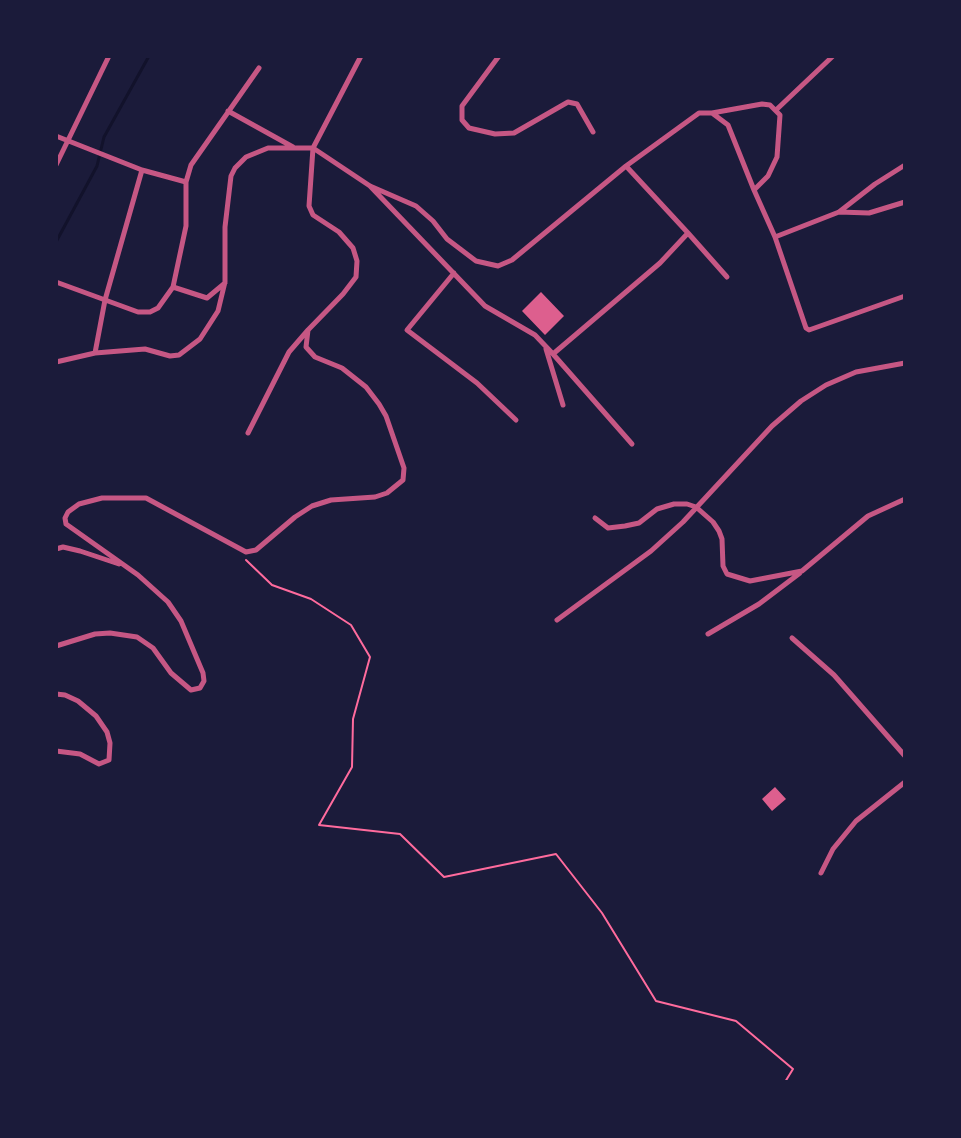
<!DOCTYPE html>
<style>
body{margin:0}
#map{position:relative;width:961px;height:1138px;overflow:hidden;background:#1b1b3a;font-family:Cabin,sans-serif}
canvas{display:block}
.frame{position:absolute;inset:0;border:58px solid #1b1b3a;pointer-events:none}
</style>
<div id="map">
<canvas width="961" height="1138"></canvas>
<div class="frame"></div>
</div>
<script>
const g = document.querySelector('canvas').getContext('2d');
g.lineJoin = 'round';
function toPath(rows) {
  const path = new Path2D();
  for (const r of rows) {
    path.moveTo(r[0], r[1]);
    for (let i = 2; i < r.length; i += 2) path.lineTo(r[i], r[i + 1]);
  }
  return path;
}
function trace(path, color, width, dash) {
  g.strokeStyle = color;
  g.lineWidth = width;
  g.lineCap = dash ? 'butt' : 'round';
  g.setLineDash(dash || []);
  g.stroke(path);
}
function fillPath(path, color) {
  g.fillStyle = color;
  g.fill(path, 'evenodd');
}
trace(toPath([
 [56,242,97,166,104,137,149,56]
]), '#12122b', 3);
fillPath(toPath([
 [541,292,564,316,545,335,522,311],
 [775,787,786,799,772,811,762,799]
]), '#dd5f8e');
trace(toPath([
 [246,560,272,585,311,599,351,625,370,657,353,719,352,767,319,825,400,834,444,877,556,854,602,913,656,1001,736,1021,793,1069,785,1082]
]), '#ff6b9d', 2);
trace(toPath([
 [499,56,462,106,462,120,469,128,495,134,514,133,568,102,577,104,593,132],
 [776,110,833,56],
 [228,111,293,147],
 [56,136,142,170,186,182],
 [313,148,370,186,416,206,433,221,447,239,476,261,498,266,512,260,626,166,699,113,712,113],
 [56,165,109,56],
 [626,166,688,233],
 [370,186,485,306,535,335,553,354,660,263,688,233,727,277],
 [754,190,768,176,777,157,780,115,770,105,762,104,712,113,728,125,754,190,775,237,806,328,809,330,905,296],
 [839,212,869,213,905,202],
 [775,237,839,212,875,184,905,165],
 [454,273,407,330,477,383,516,420],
 [56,282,138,312,150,312,158,308,173,287,186,226,186,182,191,165,259,68],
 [173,287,207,298,225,283],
 [546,349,563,405],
 [95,353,105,300,142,170],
 [553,354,632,444],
 [56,362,95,353,145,349,170,356,179,355,200,339,218,311,225,282,225,227,231,176,235,168,246,157,268,148,313,148],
 [248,433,289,352,308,330],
 [595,518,608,528,625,526,639,523,657,509,674,504,687,504,696,507,713,522,719,531,722,539,723,566,727,574,750,581,802,571,868,516,905,499],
 [56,549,63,547,80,551,119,564],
 [557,620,651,551,683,522,772,426,801,401,826,385,856,372,905,363],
 [708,634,759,604,800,573],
 [792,638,834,675,905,756],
 [56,646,95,634,110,633,137,637,153,648,171,673,191,690,200,688,204,681,203,673,181,621,168,602,138,575,66,524,65,518,68,512,79,504,102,498,146,498,246,552,256,550,295,517,312,506,331,500,375,497,387,493,403,480,404,468,386,416,379,404,366,387,342,368,315,357,306,347,308,330,343,294,356,277,357,261,353,248,339,232,313,215,309,206,313,148,361,56],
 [56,694,65,695,78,701,96,716,107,732,110,743,109,760,99,764,80,754,56,751],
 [821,873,833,849,856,821,905,782]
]), '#c65784', 5);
</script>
